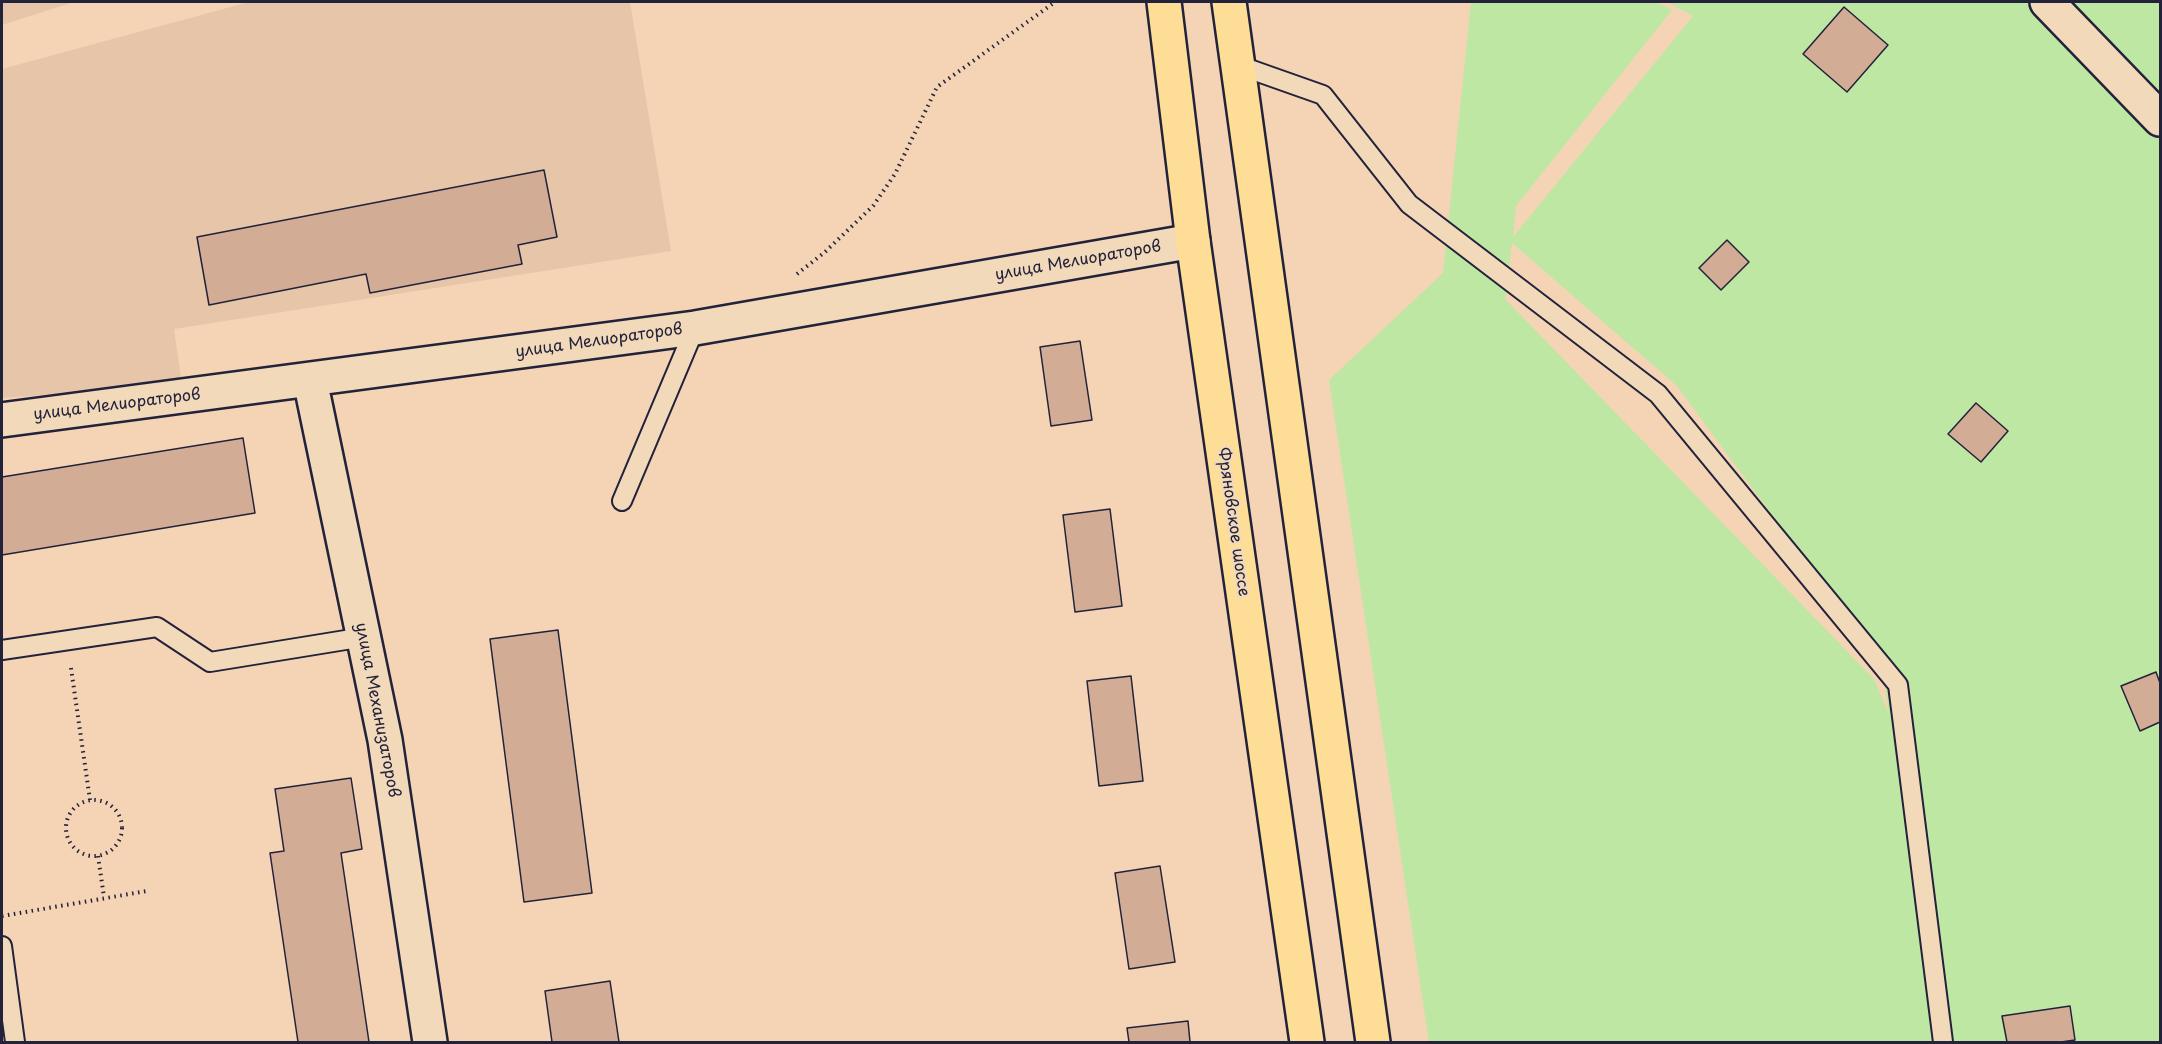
<!DOCTYPE html>
<meta charset="utf-8">
<style>
body{margin:0}
#map{position:relative;width:2162px;height:1044px;overflow:hidden;background:#f4d4b5;font-family:"Playpen Sans",sans-serif}
canvas{display:block}
.frame{position:absolute;inset:0;border:3px solid #22223b;pointer-events:none}
</style>
<div id="map">
<canvas width="2162" height="1044"></canvas>
<div class="frame"></div>
</div>
<script>
const g = document.querySelector('canvas').getContext('2d');
g.lineJoin = 'round';
function fillPath(path, color) {
  g.fillStyle = color;
  g.fill(path, 'evenodd');
}
function toPath(rows) {
  const path = new Path2D();
  for (const r of rows) {
    if (r.length === 3) {
      path.moveTo(r[0] + r[2], r[1]);
      path.arc(r[0], r[1], r[2], 0, 2 * Math.PI);
      continue;
    }
    path.moveTo(r[0], r[1]);
    for (let i = 2; i < r.length; i += 2) path.lineTo(r[i], r[i + 1]);
  }
  return path;
}
function trace(path, color, width, dash) {
  g.strokeStyle = color;
  g.lineWidth = width;
  g.lineCap = dash ? 'butt' : 'round';
  g.setLineDash(dash || []);
  g.stroke(path);
}
function write(font, color, halo, rows, align = 'center') {
  g.font = font + ' "Playpen Sans",sans-serif';
  g.lineWidth = 4.5;
  g.setLineDash([]);
  g.textBaseline = 'middle';
  g.strokeStyle = halo;
  g.fillStyle = color;
  for (const [text, x, y, turn = 0] of rows) {
    g.save();
    g.translate(x, y);
    g.rotate((+turn || 0) * Math.PI / 180);
    g.textAlign = isNaN(turn) ? turn : align;
    if (halo) g.strokeText(text, 0, 0);
    g.fillText(text, 0, 0);
    g.restore();
  }
}
fillPath(toPath([
 [2,2,74,2,2,25],
 [249,2,630,2,671,251,174,329,182,385,2,398,2,69]
]), '#e6c5a9');
fillPath(toPath([
 [1471,2,1657,2,1672,10,1516,206,1513,237,1693,16,1667,2,2160,2,2160,1042,1429,1042,1329,380,1443,273],
 [1512,243,1677,386,1882,664,1889,714,1874,679,1505,299]
]), '#bee7a3');
const building = toPath([
 [1844,7,1888,45,1847,92,1803,54,1844,7],
 [544,170,557,237,518,245,522,264,370,293,366,274,209,305,197,237,544,170],
 [1727,240,1749,262,1721,290,1699,268,1727,240],
 [1080,341,1092,420,1051,426,1040,347,1080,341],
 [1976,403,2008,431,1981,462,1948,434,1976,403],
 [243,438,255,513,2,555,2,477,243,438],
 [1110,509,1122,606,1075,612,1063,515,1110,509],
 [558,630,592,893,524,902,490,639,558,630],
 [2156,672,2160,683,2160,722,2140,731,2121,686,2156,672],
 [1131,676,1143,781,1099,786,1087,681,1131,676],
 [351,778,362,849,341,853,369,1042,298,1042,270,853,284,851,275,789,351,778],
 [1160,866,1175,962,1129,969,1115,873,1160,866],
 [610,981,619,1042,552,1042,545,991,610,981],
 [2070,1006,2075,1040,2061,1042,2007,1042,2002,1016,2070,1006],
 [1188,1021,1190,1042,1129,1042,1127,1028,1188,1021]
]);
fillPath(building, '#d3ac95');
trace(building, '#22223b', 1.5);
const service = toPath([
 [1238,65,1323,95,1409,204,1658,394,1898,685,1943,1042],
 [622,501,695,328],
 [2,650,157,627,210,662,364,637],
 [2,946,15,1042]
]);
const minor = toPath([
 [2047,2,2160,119],
 [310,380,385,740,430,1042],
 [2,420,695,328,1193,241]
]);
const primary = toPath([
 [1164,2,1193,241,1307,1042],
 [1229,2,1373,1042]
]);
trace(service, '#22223b', 22);
trace(minor, '#22223b', 38);
trace(primary, '#22223b', 38);
trace(toPath([
 [797,274,825,252,873,206,895,174,937,87,1055,2],
 [71,668,90,800],
 [94,828,28],
 [98,856,104,897],
 [2,916,147,891]
]), '#22223b', 4, [1.5, 4.5]);
trace(service, '#f2d9ba', 18);
trace(minor, '#f2d9ba', 33);
trace(primary, '#fedd96', 33);
write('16px', '#22223b', '#f2d9ba', [
 ["улица Мелиораторов",1078,261,-10],
 ["улица Мелиораторов",599,341,-8],
 ["улица Мелиораторов",117,405,-7],
 ["Фряновское шоссе",1233,522,82],
 ["улица Механизаторов",377,710,79]
]);
</script>
